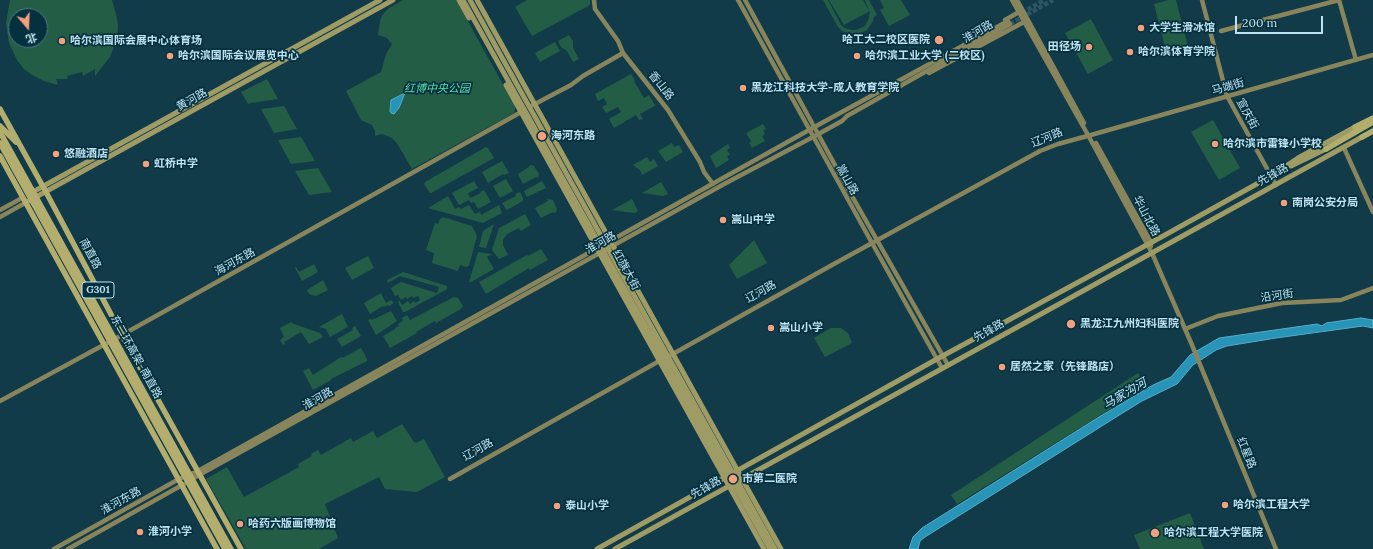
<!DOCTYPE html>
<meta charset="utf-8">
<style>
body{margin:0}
#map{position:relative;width:1373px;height:549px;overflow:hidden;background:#123b49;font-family:Lora,"Noto Sans SC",serif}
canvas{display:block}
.north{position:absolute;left:8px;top:8px;width:40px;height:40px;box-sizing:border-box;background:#05303e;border:1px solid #4f7786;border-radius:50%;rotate:161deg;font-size:11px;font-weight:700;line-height:16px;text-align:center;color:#bee2f1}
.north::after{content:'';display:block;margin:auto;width:14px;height:18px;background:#f1a17d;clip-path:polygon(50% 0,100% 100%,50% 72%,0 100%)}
.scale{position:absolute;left:1235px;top:16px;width:88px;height:18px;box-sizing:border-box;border:2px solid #bee2f1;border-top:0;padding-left:5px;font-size:12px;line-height:14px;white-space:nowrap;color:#bee2f1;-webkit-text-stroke:3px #05303e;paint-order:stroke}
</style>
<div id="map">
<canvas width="1373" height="549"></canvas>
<div class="north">北</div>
<div class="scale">200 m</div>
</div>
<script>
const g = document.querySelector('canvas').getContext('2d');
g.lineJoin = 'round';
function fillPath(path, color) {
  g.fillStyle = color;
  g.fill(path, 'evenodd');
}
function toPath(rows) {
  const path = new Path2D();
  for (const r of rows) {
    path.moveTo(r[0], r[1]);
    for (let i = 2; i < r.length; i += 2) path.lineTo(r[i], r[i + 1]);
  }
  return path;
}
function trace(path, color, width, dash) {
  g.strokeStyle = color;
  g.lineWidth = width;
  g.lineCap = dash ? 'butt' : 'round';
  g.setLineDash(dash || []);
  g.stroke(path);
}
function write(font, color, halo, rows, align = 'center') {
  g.font = font + ' Lora,"Noto Sans SC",serif';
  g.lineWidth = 3.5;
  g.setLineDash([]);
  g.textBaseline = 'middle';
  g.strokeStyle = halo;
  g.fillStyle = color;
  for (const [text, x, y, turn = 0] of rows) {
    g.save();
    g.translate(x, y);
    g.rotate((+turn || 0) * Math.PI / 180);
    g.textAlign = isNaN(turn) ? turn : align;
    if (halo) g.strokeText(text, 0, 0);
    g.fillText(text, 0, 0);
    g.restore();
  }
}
fillPath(toPath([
 [10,0,112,0,116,14,118,26,117,39,110,57,95,76,95,69,83,76,82,72,67,76,68,79,56,79,58,85,44,81,32,75,24,69,17,60,9,43,6,23],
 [16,16,40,16,40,40,16,40],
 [403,0,456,0,515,106,515,110,514,113,412,169,398,145,392,138,382,134,375,136,375,131,372,125,361,120,346,91,381,72,386,54,392,44,387,38,378,35,380,21,382,15,389,8],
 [527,0,590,0,590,5,532,36,515,7],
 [823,0,828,0,841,25,845,28,851,30,856,30,865,26,869,18,870,11,844,25,829,0,863,0,869,11,865,0,869,0,877,15,874,17,873,21,867,30,858,34,850,34,842,31,838,27],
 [880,0,901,0,910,15,889,26,880,10,884,8],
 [1168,0,1176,0,1188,46,1166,51,1154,4],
 [1091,19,1113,60,1088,74,1065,33],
 [569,35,573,41,573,48,579,59,573,62,567,51,561,47,558,41],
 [555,42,560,51,540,62,535,53],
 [631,74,635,80,634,81,644,98,649,95,655,105,658,104,640,114,643,119,639,120,636,115,614,128,609,119,621,112,618,107,606,113,602,107,607,104,604,98,598,101,595,94],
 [267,79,278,99,251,103,248,104,241,92],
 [284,106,297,129,274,133,261,109],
 [1213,120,1240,168,1219,180,1191,132],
 [763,124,766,129,763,130,765,134,762,136,765,141,752,148,749,143,751,141,746,133],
 [301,137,315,161,291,164,278,140],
 [672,143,674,147,679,145,683,152,666,162,658,151],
 [728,144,730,148,727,150,730,155,727,156,729,160,716,168,710,156],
 [486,147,488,148,494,158,431,193,430,193,424,184,425,182],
 [647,157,650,162,654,159,658,166,642,175,640,170,633,165],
 [502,161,509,173,504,175,503,174,488,183,482,172],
 [531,165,534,166,539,174,538,178,536,177,523,184,518,174,529,167,529,166],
 [318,168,332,192,309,195,295,171],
 [506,179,513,191,500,198,493,186],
 [474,181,478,188,468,193,470,198,481,193,480,192,484,190,491,202,478,209,474,202,471,203,469,200,459,205,452,193],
 [542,181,546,188,527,197,524,191],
 [661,182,668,194,663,196,642,193],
 [520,192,523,198,523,201,507,210,506,209,502,203,516,196,515,194],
 [448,196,455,209,459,207,461,209,469,205,475,214,480,212,481,215,499,205,502,213,483,223,428,208],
 [547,199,553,200,557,209,556,212,554,213,553,212,541,218,535,208,548,201],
 [632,199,638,211,634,213,612,210],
 [525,214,531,225,521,231,519,228,507,234,503,240,503,245,508,255,499,259,492,250,499,228],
 [443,217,472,226,477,236,469,266,466,267,460,265,458,271,432,263,434,253,426,250,435,223,438,224,440,219],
 [494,224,486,248,479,247,483,231],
 [754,240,767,263,737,279,729,265],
 [541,249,548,260,530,270,529,268,486,294,479,282,527,255,528,256],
 [478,252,492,254,487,257,494,269,471,282,469,282],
 [368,256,374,268,352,280,345,268],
 [314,264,318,272,302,281,295,268,296,267,299,272],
 [403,272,447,286,447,289,405,312,403,312,398,302,399,300,402,305,408,301,410,304,414,301,415,303,420,300,418,296,413,298,412,296,407,299,406,297,401,300,398,295,395,296,391,288,401,282,437,293,439,287,400,276,388,283,387,280],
 [323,280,328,290,316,296,309,294,307,290],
 [381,293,386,303,391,300,394,303,389,306,388,305,384,307,383,306,370,314,364,303],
 [454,297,458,298,463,306,461,309,436,323,435,321,416,332,417,333,390,348,383,336,395,329,395,328,399,326,398,324,403,321,402,318,407,315,410,320],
 [391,311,397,321,376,335,368,320,371,319,372,320],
 [342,314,348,327,330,337,326,329,319,327],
 [291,322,294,324,320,333,323,337,309,344,301,332,284,342,285,344,283,345,280,340,284,337,280,328],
 [355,326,361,336,342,347,337,339,353,330,352,328],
 [831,328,841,328,848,333,852,343,825,357,814,338],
 [361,348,367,359,367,361,331,379,331,380,313,390,303,371,309,368,313,375,341,357,342,358],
 [1138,373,1146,387,957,504,951,495],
 [402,424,414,442,416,443,424,439,445,477,417,492,385,489,379,477,325,504,338,538,319,549,246,549,206,479,227,467,244,497,299,467,298,464,312,456,311,454,318,450,321,455,351,438,353,442,373,431,377,438],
 [1190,513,1204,549,1140,549,1134,535]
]), '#235d46');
const water = toPath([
 [405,93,399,108,394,114,391,113,390,111,391,100,405,93],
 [1361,318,1373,320,1373,328,1363,326,1276,338,1227,346,1216,350,1193,365,1177,384,1142,401,1121,414,925,537,920,541,918,549,909,549,913,537,922,528,1099,417,1153,385,1171,377,1190,355,1219,338,1317,324,1322,326,1326,323,1361,318]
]);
fillPath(water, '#2895b8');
trace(water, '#55acc9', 1);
trace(toPath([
 [1022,13,1044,0],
 [1010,24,1053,0]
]), '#2c5462', 4.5, [4.5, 2]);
trace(toPath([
 [594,0,595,9,618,41,623,53,668,110,700,162,704,172,713,184],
 [738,0,872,243,942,368],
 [745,0,848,189,948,365],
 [1012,0,1088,135,1152,253,1192,345,1276,549],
 [1017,0,1084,123],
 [1202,0,1227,96,1276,185],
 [1339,0,1356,60],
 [1005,20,1019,12],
 [1221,31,1339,0],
 [929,73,1024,22],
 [533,105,571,85,583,76,623,53],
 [1096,143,1151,242,1151,246],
 [1344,148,1373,212],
 [0,210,22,198],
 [0,217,25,203],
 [1185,329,1218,316,1282,303,1341,300,1373,288],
 [671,355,832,265,1040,151,1058,144,1091,135,1373,55],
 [0,401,122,335,523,111],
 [450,479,661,360],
 [190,480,726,183,813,137,842,121,847,116,1010,24],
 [54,549,179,479,198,471,809,130,1008,21],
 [68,549,184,484]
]), '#88855c', 4.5);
trace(toPath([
 [459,0,469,18],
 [463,0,770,549],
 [470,0,775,549],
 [477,0,781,549],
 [506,85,764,549],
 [1291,166,1326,149],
 [31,193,380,0],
 [25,203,393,0],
 [597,549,937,359,1165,235,1271,176,1298,158,1355,127],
 [615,549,1362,137]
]), '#9f9b65', 5);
trace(toPath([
 [0,109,46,192,122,335,241,549],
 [0,126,16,142],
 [1355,127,1373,118],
 [1362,137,1373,131],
 [1326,149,1373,122],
 [0,156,217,549]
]), '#b3ae6d', 5.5);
trace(toPath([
 [0,132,231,549],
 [0,143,225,549]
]), '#b3ae6d', 5.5);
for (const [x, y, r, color] of [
 [1141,28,4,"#f1a17d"],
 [939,40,5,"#f1a17d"],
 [62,41,4,"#f1a17d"],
 [1089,47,4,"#f1a17d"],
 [1130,52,4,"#f1a17d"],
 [170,56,4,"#f1a17d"],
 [857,56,4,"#f1a17d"],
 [743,88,4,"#f1a17d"],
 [542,136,5,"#f1a17d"],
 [1215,144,4,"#f1a17d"],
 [56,154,4,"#f1a17d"],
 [146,164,4,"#f1a17d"],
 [1284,203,4,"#f1a17d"],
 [723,220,4,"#f1a17d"],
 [1071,324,5,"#f1a17d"],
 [771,328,4,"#f1a17d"],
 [1002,367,4,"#f1a17d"],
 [733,479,5,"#f1a17d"],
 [1225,505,4,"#f1a17d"],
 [557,506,4,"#f1a17d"],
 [240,524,4,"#f1a17d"],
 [140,532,4,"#f1a17d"],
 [1155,533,5,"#f1a17d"]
]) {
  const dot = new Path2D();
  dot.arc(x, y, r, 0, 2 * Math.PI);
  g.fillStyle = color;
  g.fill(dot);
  trace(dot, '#05303e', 1.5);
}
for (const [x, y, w] of [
 [98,290,32]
]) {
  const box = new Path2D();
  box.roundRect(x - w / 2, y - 8, w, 16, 3);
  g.fillStyle = '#05303e';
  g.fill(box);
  trace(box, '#bee2f1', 1);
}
write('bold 10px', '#bee2f1', null, [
 ["G301",98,290]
]);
write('bold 11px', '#bee2f1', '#05303e', [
 ["大学生滑冰馆",1149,28],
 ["哈工大二校区医院",930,40,"right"],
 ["哈尔滨国际会展中心体育场",70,41],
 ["田径场",1081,47,"right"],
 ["哈尔滨体育学院",1138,52],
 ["哈尔滨国际会议展览中心",178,56],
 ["哈尔滨工业大学 (二校区)",865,56],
 ["黑龙江科技大学-成人教育学院",751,88],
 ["海河东路",551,136],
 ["哈尔滨市雷锋小学校",1223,144],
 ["悠融酒店",64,154],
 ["虹桥中学",154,164],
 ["南岗公安分局",1292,203],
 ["嵩山中学",731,220],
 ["黑龙江九州妇科医院",1080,324],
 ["嵩山小学",779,328],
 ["居然之家（先锋路店）",1010,367],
 ["市第二医院",742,479],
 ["哈尔滨工程大学",1233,505],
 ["泰山小学",565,506],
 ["哈药六版画博物馆",248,524],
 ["淮河小学",148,532],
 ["哈尔滨工程大学医院",1164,533]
], 'left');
write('11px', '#bee2f1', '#05303e', [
 ["淮河路",978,32,-30],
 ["香山路",661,86,52],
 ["马端街",1228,87,-16],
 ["黄河路",192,100,-29],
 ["宣庆街",1247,114,61],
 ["辽河路",1047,138,-22],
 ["先锋路",1273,175,-29],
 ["嵩山路",847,180,61],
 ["华山北路",1146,216,62],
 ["淮河路",601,243,-29],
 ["南直路",90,254,62],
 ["海河东路",235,262,-29],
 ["红旗大街",626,270,61],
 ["辽河路",761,292,-29],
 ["沿河街",1277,296,-8],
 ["先锋路",989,331,-29],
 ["东二环高架-南直路",136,357,61],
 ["淮河路",318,399,-29],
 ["辽河路",478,450,-29],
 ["红星路",1246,453,68],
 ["先锋路",706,488,-29],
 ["淮河东路",121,501,-29]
]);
write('italic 11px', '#59dcaa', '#05303e', [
 ["红博中央公园",437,89]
]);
write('italic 12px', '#bceafe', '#05303e', [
 ["马家沟河",1125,394,-30]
]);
</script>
